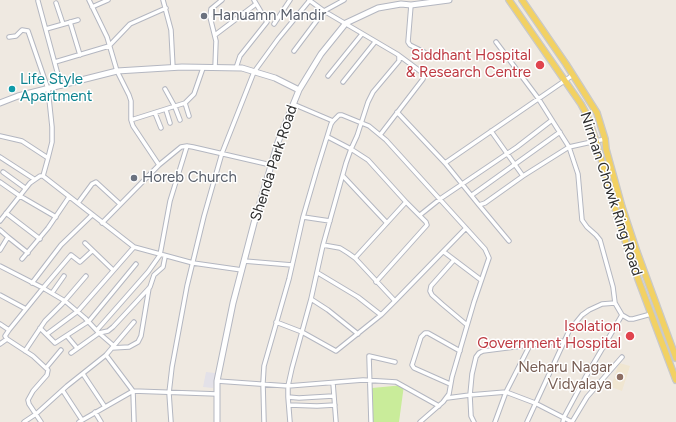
<!DOCTYPE html>
<style>
body{margin:0}
canvas{display:block;background:#efe9e1}
</style>
<canvas width="676" height="422"></canvas>
<script>
const g = document.querySelector('canvas').getContext('2d');
g.lineJoin = 'round';
function fillPath(path, color) {
  g.fillStyle = color;
  g.fill(path, 'evenodd');
}
function toPath(rows) {
  const path = new Path2D();
  for (const r of rows) {
    path.moveTo(r[0], r[1]);
    for (let i = 2; i < r.length; i += 2) path.lineTo(r[i], r[i + 1]);
  }
  return path;
}
function trace(path, color, width, dash) {
  g.strokeStyle = color;
  g.lineWidth = width;
  g.lineCap = dash ? 'butt' : 'round';
  g.setLineDash(dash || []);
  g.stroke(path);
}
function write(font, color, halo, rows, align = 'center') {
  g.font = font + ' Figtree,sans-serif';
  g.lineWidth = 3;
  g.setLineDash([]);
  g.textBaseline = 'middle';
  g.strokeStyle = halo;
  g.fillStyle = color;
  for (const [text, x, y, turn = 0] of rows) {
    g.save();
    g.translate(x, y);
    g.rotate((+turn || 0) * Math.PI / 180);
    g.textAlign = isNaN(turn) ? turn : align;
    if (halo) g.strokeText(text, 0, 0);
    g.fillText(text, 0, 0);
    g.restore();
  }
}
fillPath(toPath([
 [206,372,215,373,213,388,203,387]
]), '#e3e1e8');
fillPath(toPath([
 [619,363,630,366,622,391,611,387]
]), '#f0e6d1');
fillPath(toPath([
 [404,385,399,422,373,422,372,388]
]), '#c9ec9a');
const street = toPath([
 [89,0,107,37,117,71,129,95,131,101,131,120,133,126,159,165],
 [163,0,171,30,173,68],
 [309,0,324,11,397,54,424,74,423,79,380,135],
 [38,1,61,86],
 [56,3,63,24],
 [411,5,408,42,410,45,426,53],
 [92,7,108,0],
 [70,22,80,55],
 [274,24,290,0],
 [46,29,78,20],
 [215,35,256,4],
 [9,37,16,36,22,30,28,31,48,89,52,127,52,142,48,158],
 [496,42,538,98,569,147,578,174,582,220,587,227,596,235,600,240,613,287,615,303,622,315,629,319,633,319,651,314],
 [294,51,324,11,344,0],
 [55,62,109,46,130,24,166,8],
 [215,68,216,41,210,17,211,9,222,0],
 [236,68,240,56,267,22,254,0],
 [328,76,362,34],
 [343,82,375,42],
 [165,89,175,107,180,120],
 [185,103,189,116],
 [293,104,333,121],
 [166,110,170,123],
 [397,112,445,163,479,205,485,203,523,176,569,147,605,139],
 [155,113,161,128],
 [131,120,185,103,194,94,203,68],
 [491,131,523,176],
 [0,136,22,141,48,158,43,176],
 [328,137,351,149,368,160,406,202,355,258],
 [0,157,34,179],
 [445,163,573,75],
 [3,172,25,188],
 [343,176,387,223],
 [0,182,20,196,56,217],
 [472,195,560,132],
 [78,203,92,184,96,182,120,204],
 [479,205,509,241],
 [6,213,40,239],
 [420,215,440,199,517,147,552,120],
 [303,217,330,221],
 [0,221,30,183,40,176,43,176,134,247,193,263,242,270],
 [102,223,159,165,181,147,187,146,193,147,271,165],
 [0,230,8,237,0,250],
 [8,237,28,253],
 [85,243,113,270],
 [444,252,481,280],
 [22,259,48,228,69,197],
 [454,260,431,286,430,291,432,295,442,304,467,325],
 [244,261,292,265],
 [0,266,43,288,65,301,85,318,99,333,114,346],
 [318,273,358,297,381,315],
 [376,282,427,225,426,222,406,202],
 [32,283,61,245,92,215],
 [52,293,64,276],
 [0,295,26,309],
 [311,299,328,310,358,334],
 [395,301,466,228],
 [276,322,302,332,336,351,381,315,395,301,355,258,348,253,340,248,323,245],
 [0,324,9,330,5,336,7,339,33,356,48,370,47,375,33,391,28,400,29,404,41,422],
 [40,328,55,343,89,321,136,264],
 [9,330,43,288,71,255,80,262,92,251],
 [97,330,148,272,160,255,170,201,187,146],
 [47,334,78,311,134,247],
 [67,336,77,348],
 [0,344,7,339],
 [112,348,129,347,138,342,141,336,149,288],
 [25,351,45,321,62,304,86,276],
 [71,353,99,333,108,331,113,327,150,287,154,275,163,267,165,257],
 [106,355,133,391,134,422],
 [46,368,61,350],
 [83,374,105,407],
 [217,381,288,386,363,380,396,382,439,406],
 [333,383,336,422],
 [450,384,414,368,412,365,421,337,425,333,428,333,460,351],
 [63,391,82,420],
 [288,397,299,398,333,396],
 [447,398,470,395,506,392,535,403,572,422],
 [289,405,317,406,335,405],
 [95,412,101,422],
 [24,422,36,414,67,386,106,355,134,322],
 [79,422,133,391,217,394],
 [171,422,169,393,172,367,187,286,204,216,222,153,254,72,278,39,310,0],
 [264,422,263,383,264,366,289,279,303,217,317,169,331,124,333,121,339,115,342,115,369,126,386,140,485,249,489,258,474,302,452,377,449,394,443,402,420,422],
 [290,422,288,397,288,386,292,368,311,299,323,245,346,163,351,149,357,136,368,102,373,92,399,61,399,56],
 [371,422,369,356,395,362],
 [474,422,471,416,470,395,472,374,476,357,479,353,483,351,530,345,564,341],
 [495,422,506,392,530,345],
 [527,422,569,331,582,315,589,310,602,304,615,303],
 [563,422,564,417,585,378,622,315],
 [572,422,587,397,622,357]
]);
const secondary = toPath([
 [0,103,18,96,117,71,182,67,242,68,275,78,299,90],
 [217,422,217,381,233,303,254,223,278,142,299,90,321,54,346,23,378,8,401,4,411,5,449,0]
]);
const primary = toPath([
 [509,0,581,104,587,115,596,141,619,222,638,279,676,380],
 [522,0,566,64,597,113,605,139,606,149,622,207,637,252,676,358]
]);
trace(street, '#b4b7c1', 5.5);
trace(secondary, '#b4b7c1', 7);
trace(primary, '#c9c9c9', 8);
trace(street, '#fff', 3.5);
trace(secondary, '#fff', 5);
trace(primary, '#f2d163', 5.5);
for (const [x, y, r, color] of [
 [204,16,4,"#6b7280"],
 [540,65,5,"#e0444e"],
 [12,89,4,"#0f9aa8"],
 [134,178,4,"#6b7280"],
 [630,336,5,"#e0444e"],
 [620,377,4,"#8d6e63"]
]) {
  const dot = new Path2D();
  dot.arc(x, y, r, 0, 2 * Math.PI);
  g.fillStyle = color;
  g.fill(dot);
  trace(dot, '#fff', 1.5);
}
write('15px', '#5b616d', '#fff', [
 ["Hanuamn Mandir",212,16],
 ["Horeb Church",142,178]
], 'left');
write('15px', '#be3a42', '#fff', [
 ["Siddhant Hospital",531,56],
 ["& Research Centre",531,73],
 ["Isolation",621,327],
 ["Government Hospital",621,344]
], 'right');
write('15px', '#0d838f', '#fff', [
 ["Life Style",20,80],
 ["Apartment",20,97]
], 'left');
write('15px', '#2e2e2e', '#fff', [
 ["Shenda Park Road",274,163,-72],
 ["Nirman Chowk Ring Road",611,194,72]
]);
write('15px', '#785e54', '#fff', [
 ["Neharu Nagar",612,368],
 ["Vidyalaya",612,385]
], 'right');
</script>
